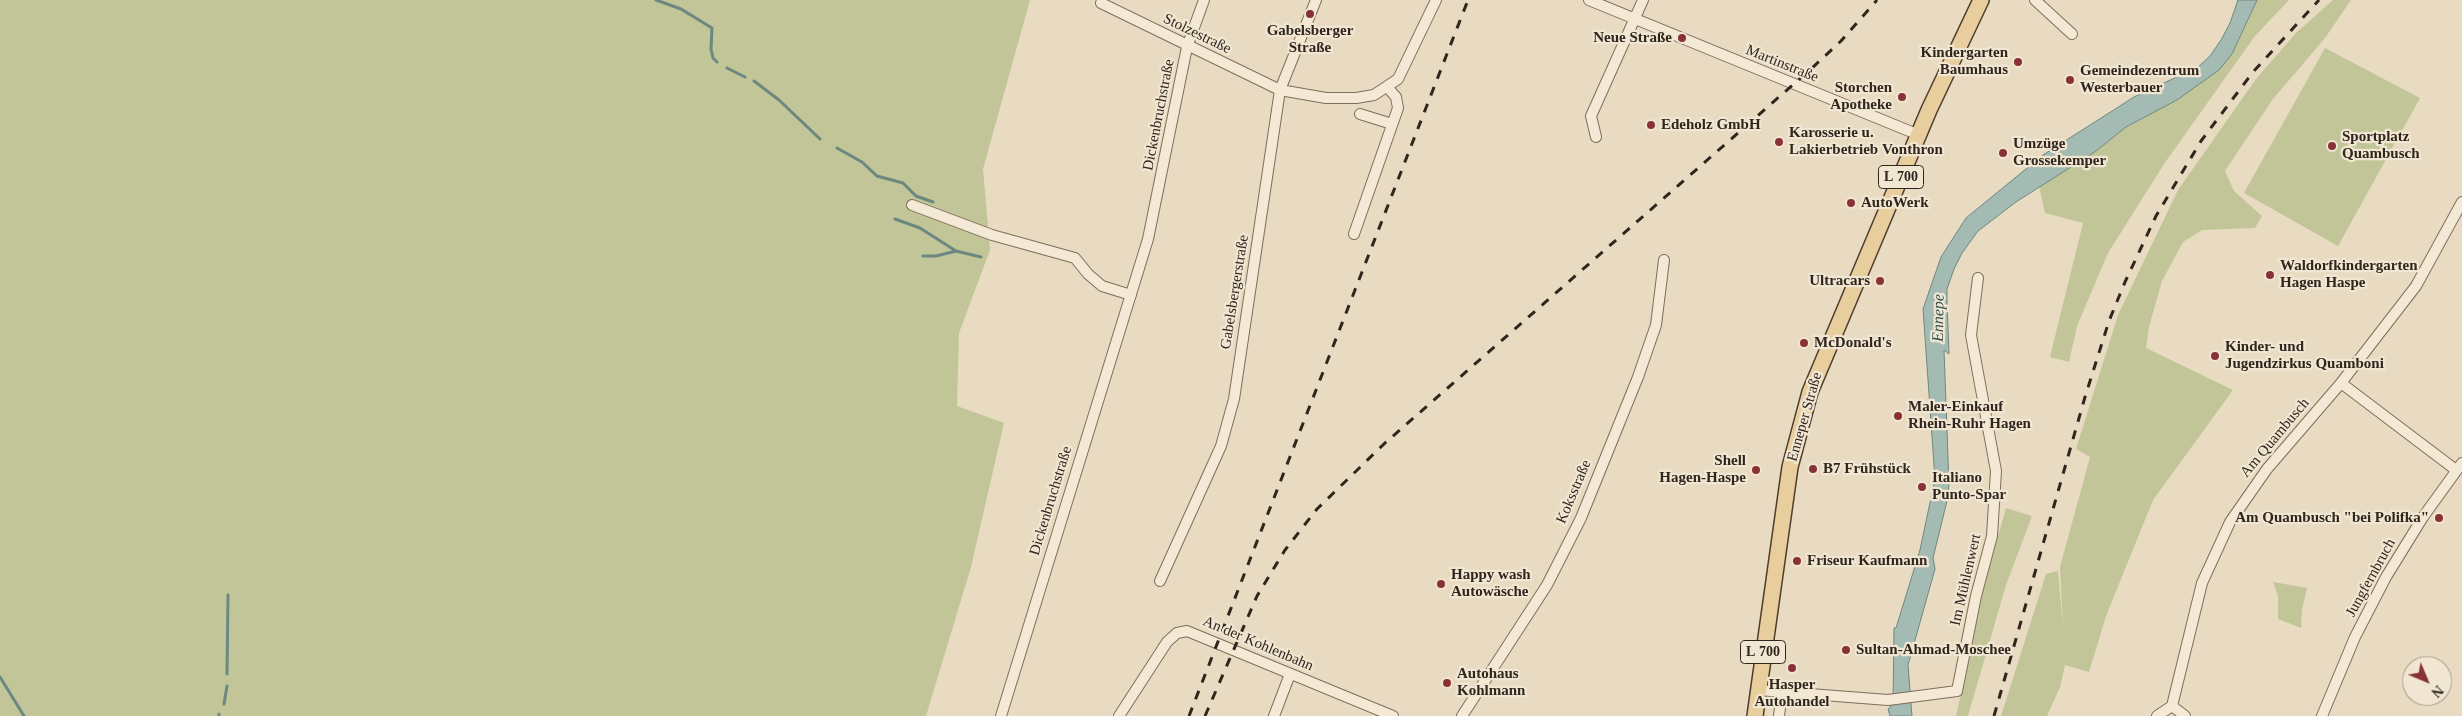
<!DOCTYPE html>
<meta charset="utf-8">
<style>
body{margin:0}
#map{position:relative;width:2462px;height:716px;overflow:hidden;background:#e8dbc2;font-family:Georgia,serif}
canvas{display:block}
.north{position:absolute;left:2402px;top:656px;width:50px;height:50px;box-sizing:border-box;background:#f0e6d1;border:1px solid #a49989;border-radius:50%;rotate:135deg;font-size:14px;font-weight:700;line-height:20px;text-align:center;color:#31261e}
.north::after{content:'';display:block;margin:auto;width:18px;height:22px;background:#883237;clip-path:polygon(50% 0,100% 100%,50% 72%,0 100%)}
</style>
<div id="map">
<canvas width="2462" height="716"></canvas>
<div class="north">N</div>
</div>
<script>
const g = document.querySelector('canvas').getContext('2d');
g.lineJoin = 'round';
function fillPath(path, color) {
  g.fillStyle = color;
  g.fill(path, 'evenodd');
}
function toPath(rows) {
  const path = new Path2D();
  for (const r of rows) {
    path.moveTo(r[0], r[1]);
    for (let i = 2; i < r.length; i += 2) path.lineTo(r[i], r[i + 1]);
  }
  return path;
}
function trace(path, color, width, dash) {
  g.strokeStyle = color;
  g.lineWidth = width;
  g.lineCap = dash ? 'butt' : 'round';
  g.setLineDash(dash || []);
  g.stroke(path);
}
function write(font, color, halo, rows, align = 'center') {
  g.font = font + ' Georgia,serif';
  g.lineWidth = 4.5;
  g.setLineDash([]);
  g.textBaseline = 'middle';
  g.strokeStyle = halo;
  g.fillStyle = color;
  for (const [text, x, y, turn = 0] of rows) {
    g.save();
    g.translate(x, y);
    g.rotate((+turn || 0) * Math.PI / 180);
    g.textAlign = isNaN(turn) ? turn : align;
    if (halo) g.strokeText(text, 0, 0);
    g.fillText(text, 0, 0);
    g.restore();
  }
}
fillPath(toPath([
 [0,0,1030,0,983,169,990,250,959,333,957,406,1004,423,971,567,926,716,0,716],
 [2257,0,2289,0,2255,36,2164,164,2108,253,2077,326,2069,362,2050,357,2083,223,2045,213,2039,186,2096,151,2126,127,2177,100,2232,54],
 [2333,0,2351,0,2325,38,2273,99,2225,171,2234,191,2262,216,2255,228,2202,230,2183,242,2162,281,2149,327,2146,348,2233,390,2153,500,2106,616,2089,672,2065,665,2060,687,2047,716,2001,716,2046,574,2058,571,2063,628,2060,567,2090,457,2076,449,2118,315,2178,190,2256,79,2296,33],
 [2325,48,2420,98,2338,246,2244,193],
 [2006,508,2032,516,2006,585,1968,716,1956,716,1984,586],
 [2273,582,2307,588,2302,610,2301,628,2278,619,2278,596]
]), '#c1c598');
const water = toPath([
 [2238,0,2257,0,2232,54,2219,70,2177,100,2126,127,2096,151,2016,202,1978,231,1962,253,1954,269,1947,289,1947,301,1949,354,1944,350,1949,484,1947,501,1933,558,1935,569,1908,665,1912,716,1890,716,1888,709,1893,704,1894,628,1896,628,1920,550,1935,479,1923,309,1941,257,1966,218,2043,155,2134,97,2198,67,2210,56,2221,40,2230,23,2238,0]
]);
fillPath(water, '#a4bbb3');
trace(water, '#6c8880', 1);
trace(toPath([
 [656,0,681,9,712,28,711,49,713,58,717,62],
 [727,68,745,77],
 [754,81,779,100,820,139],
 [837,148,862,162,877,176,903,183,916,196,933,202],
 [895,219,920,228,956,251,981,257],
 [923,256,936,256,956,251],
 [227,674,228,595],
 [0,677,24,716],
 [224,704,227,686],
 [219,716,219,714]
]), '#6c8880', 3);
const street = toPath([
 [1589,0,1919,135],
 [2035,0,2072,34],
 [1101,3,1280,90,1326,98,1356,98,1374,95,1398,79,1436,0],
 [1360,114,1392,124],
 [1596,137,1591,116,1643,0],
 [912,205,992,235,1075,258,1088,274,1102,286,1131,295],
 [1354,234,1398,108,1396,97,1388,88],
 [2341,383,2456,470],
 [1160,581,1221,446,1234,399,1280,90,1316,0],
 [1758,690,1888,700,1957,691,1976,596,1992,536,1996,471,1971,335,1978,278],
 [2172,706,2202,583,2230,522,2267,469,2341,383,2416,286,2462,202],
 [2172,706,2185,716],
 [1001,716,1148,239,1187,47,1204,0],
 [1119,716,1167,642,1177,633,1187,631,1393,716],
 [1274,716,1290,674],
 [1462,716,1547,585,1581,518,1638,377,1656,325,1664,260],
 [1779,716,1782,692],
 [2157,716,2172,706],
 [2322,716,2355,637,2386,577,2423,517,2462,463]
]);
const primary = toPath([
 [1755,716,1790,467,1810,392,1929,110,1981,0]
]);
trace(street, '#806d5b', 12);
trace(primary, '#4e3c2f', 18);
trace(street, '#f4e9d4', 10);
trace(primary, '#e8cd9d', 15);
trace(toPath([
 [1189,716,1468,0],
 [1205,716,1257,596,1285,550,1317,509,1385,443,1812,68,1841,41,1877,0],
 [1994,716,2085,397,2109,321,2125,282,2156,216,2201,141,2253,72,2319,0]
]), '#31261e', 3, [9, 9]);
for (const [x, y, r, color] of [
 [1310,14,5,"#883237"],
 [1682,38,5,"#883237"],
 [2018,62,5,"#883237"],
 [2070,80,5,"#883237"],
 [1902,97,5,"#883237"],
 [1651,125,5,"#883237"],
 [1779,142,5,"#883237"],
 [2332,146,5,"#883237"],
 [2003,153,5,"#883237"],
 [1851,203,5,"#883237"],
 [2270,275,5,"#883237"],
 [1880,281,5,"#883237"],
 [1804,343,5,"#883237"],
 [2215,356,5,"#883237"],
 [1898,416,5,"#883237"],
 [1813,469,5,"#883237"],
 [1756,470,5,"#883237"],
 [1922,487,5,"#883237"],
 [2439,518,5,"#883237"],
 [1797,561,5,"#883237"],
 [1441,584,5,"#883237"],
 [1846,650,5,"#883237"],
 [1792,668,5,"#883237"],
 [1447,683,5,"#883237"]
]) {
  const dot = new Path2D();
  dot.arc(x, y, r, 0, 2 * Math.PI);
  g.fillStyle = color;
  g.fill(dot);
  trace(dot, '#f0e6d1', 2);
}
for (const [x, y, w] of [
 [1901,177,45],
 [1763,652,45]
]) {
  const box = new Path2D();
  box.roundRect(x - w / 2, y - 11.5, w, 23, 4);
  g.fillStyle = '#f0e6d1';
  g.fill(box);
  trace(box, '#31261e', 1);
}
write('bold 14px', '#31261e', null, [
 ["L 700",1901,177],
 ["L 700",1763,652]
]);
write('bold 15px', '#31261e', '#f0e6d1', [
 ["Gabelsberger",1310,31,"center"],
 ["Straße",1310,48,"center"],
 ["Neue Straße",1672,38,"right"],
 ["Kindergarten",2008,53,"right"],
 ["Baumhaus",2008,70,"right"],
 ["Gemeindezentrum",2080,71],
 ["Westerbauer",2080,88],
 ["Storchen",1892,88,"right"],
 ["Apotheke",1892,105,"right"],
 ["Edeholz GmbH",1661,125],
 ["Karosserie u.",1789,133],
 ["Lakierbetrieb Vonthron",1789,150],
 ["Sportplatz",2342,137],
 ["Quambusch",2342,154],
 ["Umzüge",2013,144],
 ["Grossekemper",2013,161],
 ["AutoWerk",1861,203],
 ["Waldorfkindergarten",2280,266],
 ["Hagen Haspe",2280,283],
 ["Ultracars",1870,281,"right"],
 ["McDonald's",1814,343],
 ["Kinder- und",2225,347],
 ["Jugendzirkus Quamboni",2225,364],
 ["Maler-Einkauf",1908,407],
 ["Rhein-Ruhr Hagen",1908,424],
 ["Shell",1746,461,"right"],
 ["Hagen-Haspe",1746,478,"right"],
 ["B7 Frühstück",1823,469],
 ["Italiano",1932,478],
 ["Punto-Spar",1932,495],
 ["Am Quambusch \"bei Polifka\"",2429,518,"right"],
 ["Friseur Kaufmann",1807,561],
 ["Happy wash",1451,575],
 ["Autowäsche",1451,592],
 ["Sultan-Ahmad-Moschee",1856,650],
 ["Autohaus",1457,674],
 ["Kohlmann",1457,691],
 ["Hasper",1792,685,"center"],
 ["Autohandel",1792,702,"center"]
], 'left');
write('15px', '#31261e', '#f0e6d1', [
 ["Stolzestraße",1197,34,26],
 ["Martinstraße",1782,64,22],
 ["Dickenbruchstraße",1159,115,-79],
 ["Gabelsbergerstraße",1235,292,-81],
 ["Enneper Straße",1805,417,-74],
 ["Am Quambusch",2275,438,-50],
 ["Koksstraße",1574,492,-67],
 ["Dickenbruchstraße",1051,501,-73],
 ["Jungfernbruch",2371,578,-61],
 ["Im Mühlenwert",1966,580,-77],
 ["An der Kohlenbahn",1258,644,23]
]);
write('italic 16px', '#2f504c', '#f0e6d1', [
 ["Ennepe",1939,318,-89]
]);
</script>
